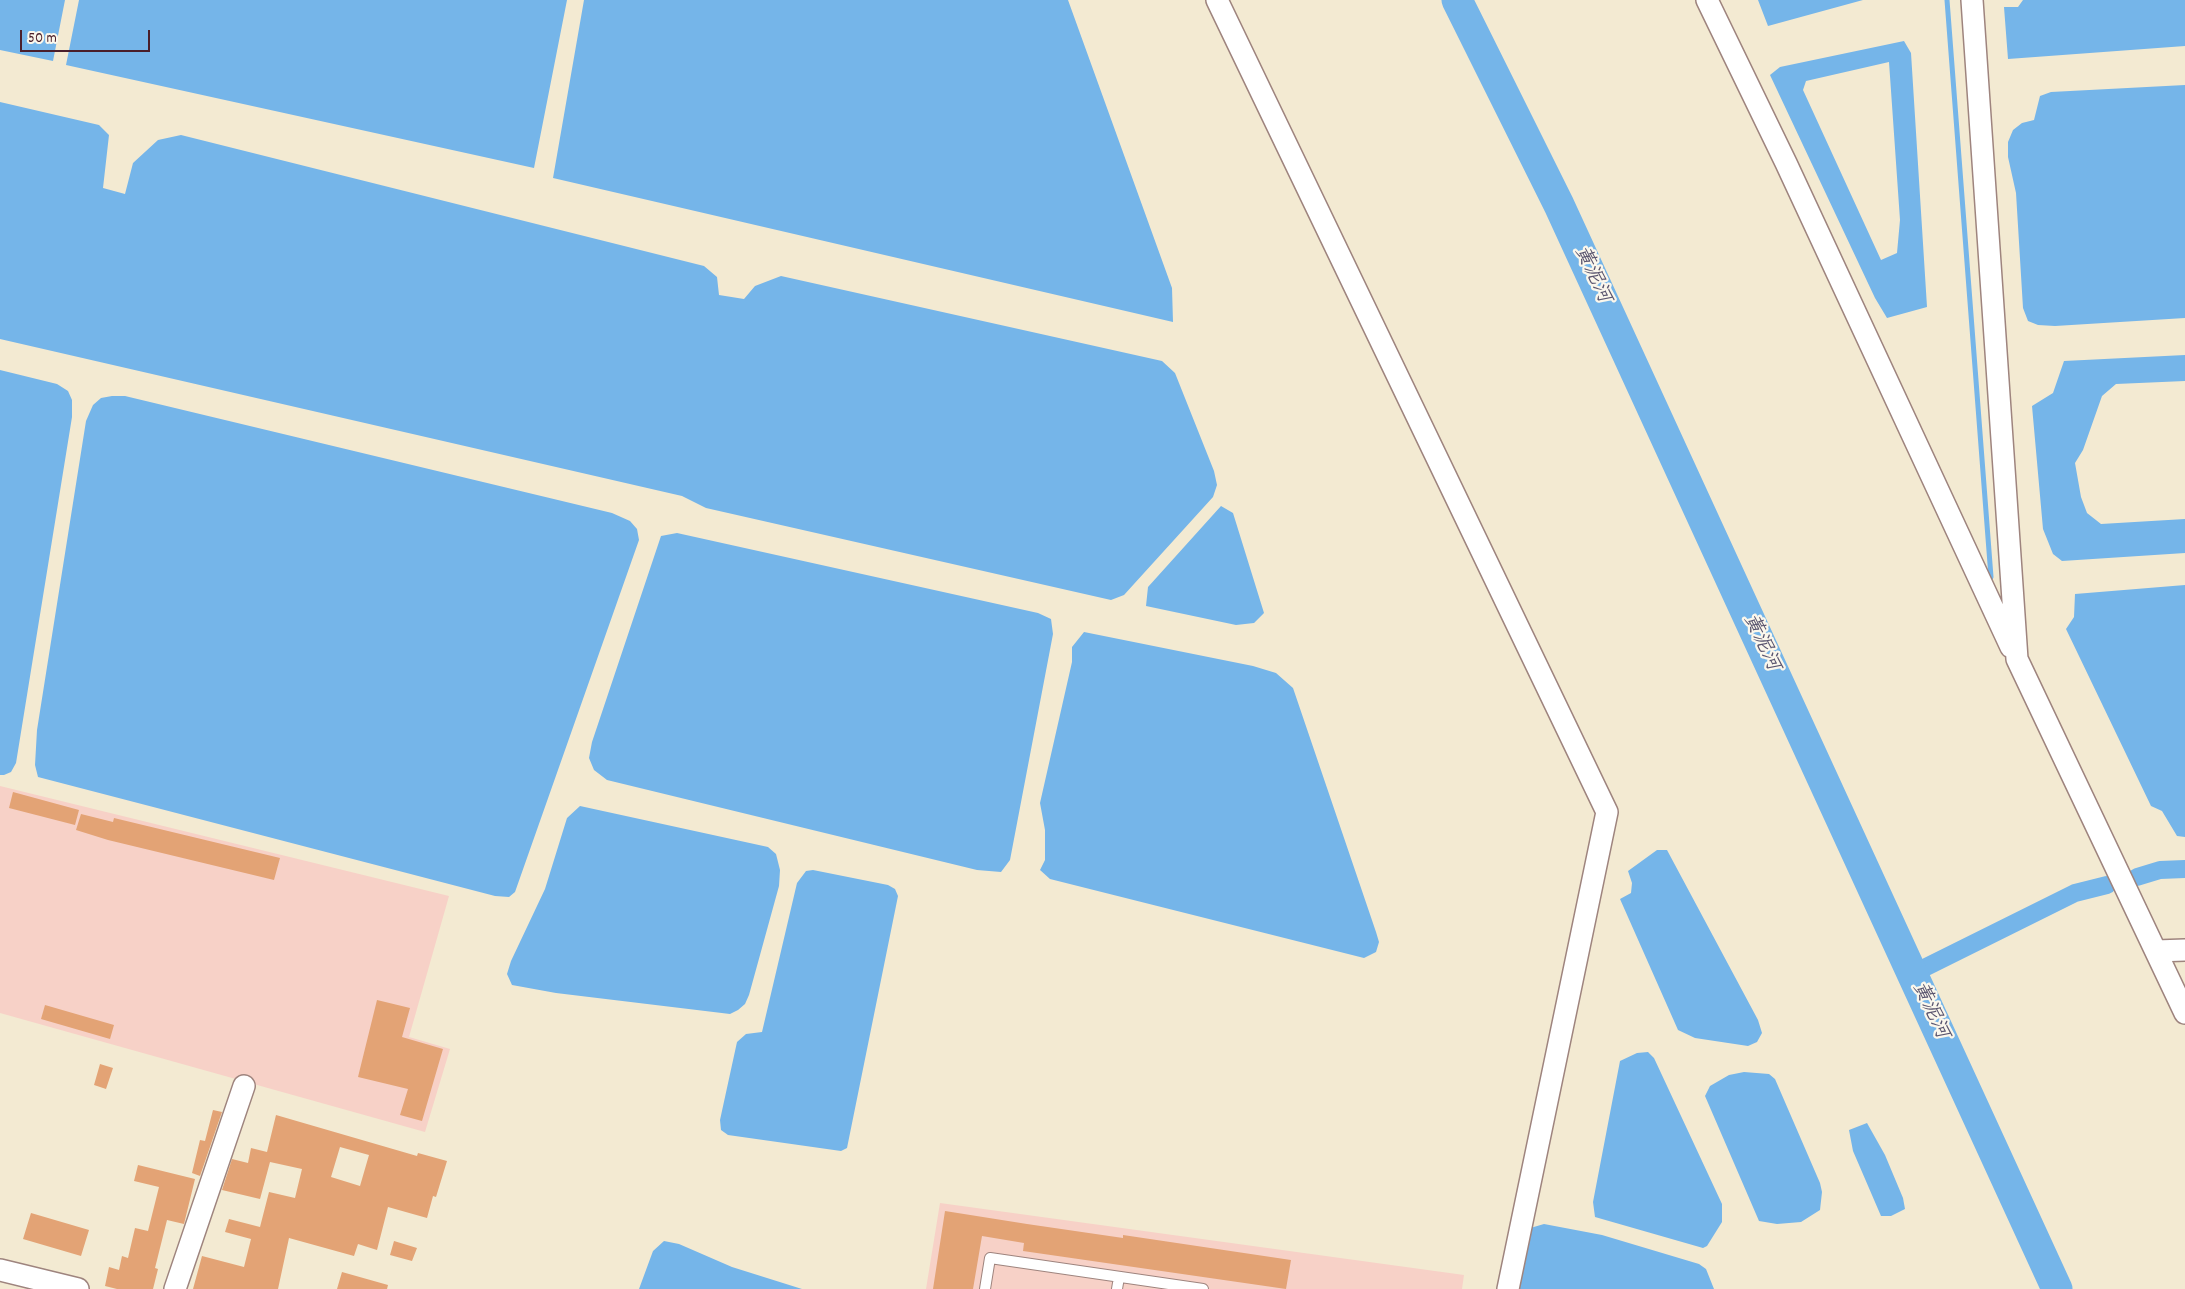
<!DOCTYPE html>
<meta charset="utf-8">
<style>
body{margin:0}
#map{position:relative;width:2185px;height:1289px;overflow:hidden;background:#f3ead2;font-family:Dekko,sans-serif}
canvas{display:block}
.scale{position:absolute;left:20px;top:30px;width:130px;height:22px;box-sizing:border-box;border:2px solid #4a1f2b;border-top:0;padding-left:6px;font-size:15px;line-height:18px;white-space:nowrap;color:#4a1f2b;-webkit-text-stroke:4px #fbf7ec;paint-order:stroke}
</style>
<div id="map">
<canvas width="2185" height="1289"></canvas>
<div class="scale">50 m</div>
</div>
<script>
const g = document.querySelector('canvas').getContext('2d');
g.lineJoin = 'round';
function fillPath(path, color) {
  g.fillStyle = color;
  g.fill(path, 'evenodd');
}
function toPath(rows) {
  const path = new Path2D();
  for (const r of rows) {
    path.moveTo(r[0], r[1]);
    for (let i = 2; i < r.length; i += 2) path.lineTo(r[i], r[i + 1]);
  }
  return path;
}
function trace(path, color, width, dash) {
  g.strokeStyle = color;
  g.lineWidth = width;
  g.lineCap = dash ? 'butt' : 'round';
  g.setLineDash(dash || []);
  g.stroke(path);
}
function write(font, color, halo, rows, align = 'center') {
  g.font = font + ' Dekko,"LXGW WenKai TC",sans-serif';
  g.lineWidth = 4.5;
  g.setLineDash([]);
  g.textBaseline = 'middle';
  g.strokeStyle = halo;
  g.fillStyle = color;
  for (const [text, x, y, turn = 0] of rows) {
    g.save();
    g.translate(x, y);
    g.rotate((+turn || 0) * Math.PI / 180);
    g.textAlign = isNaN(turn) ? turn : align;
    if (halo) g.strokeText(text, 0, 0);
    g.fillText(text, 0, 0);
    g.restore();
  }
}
fillPath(toPath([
 [0,786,449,896,409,1037,450,1049,425,1132,0,1013],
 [940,1203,1464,1275,1462,1289,926,1289]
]), '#f7d1c7');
fillPath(toPath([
 [0,0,65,0,53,61,0,50],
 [79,0,567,0,534,168,66,65],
 [584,0,1068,0,1172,288,1173,322,553,178],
 [1758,0,1863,0,1768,26],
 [2023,0,2185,0,2185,46,2008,59,2004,7,2018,7],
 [1904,41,1911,53,1927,307,1887,318,1875,298,1770,75,1780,67],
 [1889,62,1900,220,1897,253,1881,260,1803,90,1806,81],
 [2185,85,2185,318,2055,326,2038,325,2028,321,2023,308,2016,193,2008,157,2008,142,2013,130,2022,123,2034,120,2040,96,2051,92],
 [0,102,99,125,109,135,103,188,125,194,133,163,158,140,181,135,704,266,717,277,719,295,744,299,755,286,781,276,1162,361,1175,373,1214,471,1217,485,1213,497,1124,595,1111,600,706,508,682,496,0,339],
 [2185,355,2185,381,2116,384,2102,396,2083,450,2075,463,2081,497,2087,513,2101,524,2185,519,2185,553,2062,561,2053,554,2043,529,2032,406,2053,393,2064,361],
 [0,370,57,384,68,391,72,400,72,417,16,763,11,772,4,775,0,775],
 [112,396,125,396,612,513,630,521,637,529,639,540,515,892,509,897,495,896,38,777,35,765,37,730,86,421,93,405,101,398],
 [1221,506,1233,513,1264,613,1254,623,1236,625,1146,606,1148,587],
 [677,533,1038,613,1051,619,1053,634,1010,860,1001,872,977,870,607,780,594,770,589,758,592,742,661,536],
 [2185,585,2185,837,2177,836,2162,811,2151,806,2066,629,2074,617,2075,594],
 [1084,632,1253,666,1276,673,1293,688,1376,932,1379,942,1376,952,1364,958,1050,879,1040,870,1045,860,1045,830,1040,803,1072,662,1072,647],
 [580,806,768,847,776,854,780,870,779,886,749,995,745,1004,738,1010,730,1014,556,993,512,985,507,974,511,961,545,889,567,818],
 [1657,850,1667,850,1758,1020,1762,1033,1757,1042,1748,1046,1695,1038,1678,1030,1620,899,1631,893,1632,883,1628,871],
 [813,870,888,885,895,889,898,896,847,1148,841,1151,728,1135,721,1130,720,1120,737,1042,746,1034,762,1032,797,883,806,871],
 [1648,1052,1654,1058,1722,1204,1722,1222,1707,1246,1703,1248,1595,1217,1593,1202,1620,1061,1637,1053],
 [1744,1072,1769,1074,1775,1079,1820,1183,1822,1192,1820,1210,1801,1222,1777,1224,1759,1221,1705,1096,1710,1086,1729,1075],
 [1867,1123,1885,1155,1903,1198,1905,1209,1891,1216,1881,1216,1853,1151,1849,1130],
 [1544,1224,1602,1235,1699,1264,1706,1269,1714,1289,1519,1289,1527,1229],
 [664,1241,679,1244,732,1267,802,1289,639,1289,653,1251]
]), '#75b5e9');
trace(toPath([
 [1947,0,1991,577]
]), '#75b5e9', 5);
trace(toPath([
 [2137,877,2160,870,2185,869],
 [1912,974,2075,893,2107,885]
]), '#75b5e9', 18);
trace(toPath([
 [1457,0,1559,205,2057,1289]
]), '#75b5e9', 31);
fillPath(toPath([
 [13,792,79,810,75,825,9,808],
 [81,814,113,822,114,818,280,858,274,880,108,840,76,830],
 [377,1000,410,1008,402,1037,443,1049,422,1121,400,1115,408,1089,358,1077],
 [45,1005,114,1025,110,1039,41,1019],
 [100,1064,113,1068,106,1089,94,1085],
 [213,1110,222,1112,200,1176,192,1173,200,1140,205,1141],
 [276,1115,417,1156,418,1153,447,1161,436,1197,433,1196,427,1218,388,1207,377,1250,358,1244,354,1256,289,1238,278,1289,193,1289,202,1256,244,1267,251,1239,225,1232,229,1219,260,1227,269,1192,295,1198,302,1169,270,1162,260,1199,222,1190,232,1159,248,1163,251,1148,267,1152],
 [340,1147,369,1155,360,1186,331,1177],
 [138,1165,195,1179,184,1224,167,1220,155,1268,158,1269,153,1289,117,1289,105,1286,109,1267,119,1270,122,1256,128,1258,135,1228,148,1231,159,1187,134,1181],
 [945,1211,1027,1224,1123,1238,1123,1235,1291,1260,1286,1289,1023,1251,1024,1243,982,1236,973,1289,933,1289],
 [31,1213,89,1230,81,1256,23,1239],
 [394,1241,417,1248,412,1261,390,1255],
 [342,1272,388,1285,387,1289,337,1289]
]), '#e3a375');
const lane = toPath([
 [985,1289,990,1258,1203,1289],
 [1117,1289,1119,1277]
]);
const street = toPath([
 [1217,0,1607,812,1508,1289],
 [1707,0,1786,163,2011,647],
 [1972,0,2017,659,2185,1013],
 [2156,951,2185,950],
 [0,1270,78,1289],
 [175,1289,244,1086]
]);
trace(lane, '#9e847e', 12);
trace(street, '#9e847e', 24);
trace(lane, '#fff', 10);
trace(street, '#fff', 21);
write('italic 20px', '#59546e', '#fbf7ec', [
 ["黄泥河",1591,275,65],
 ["黄泥河",1760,643,65],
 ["黄泥河",1929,1011,65]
]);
</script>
